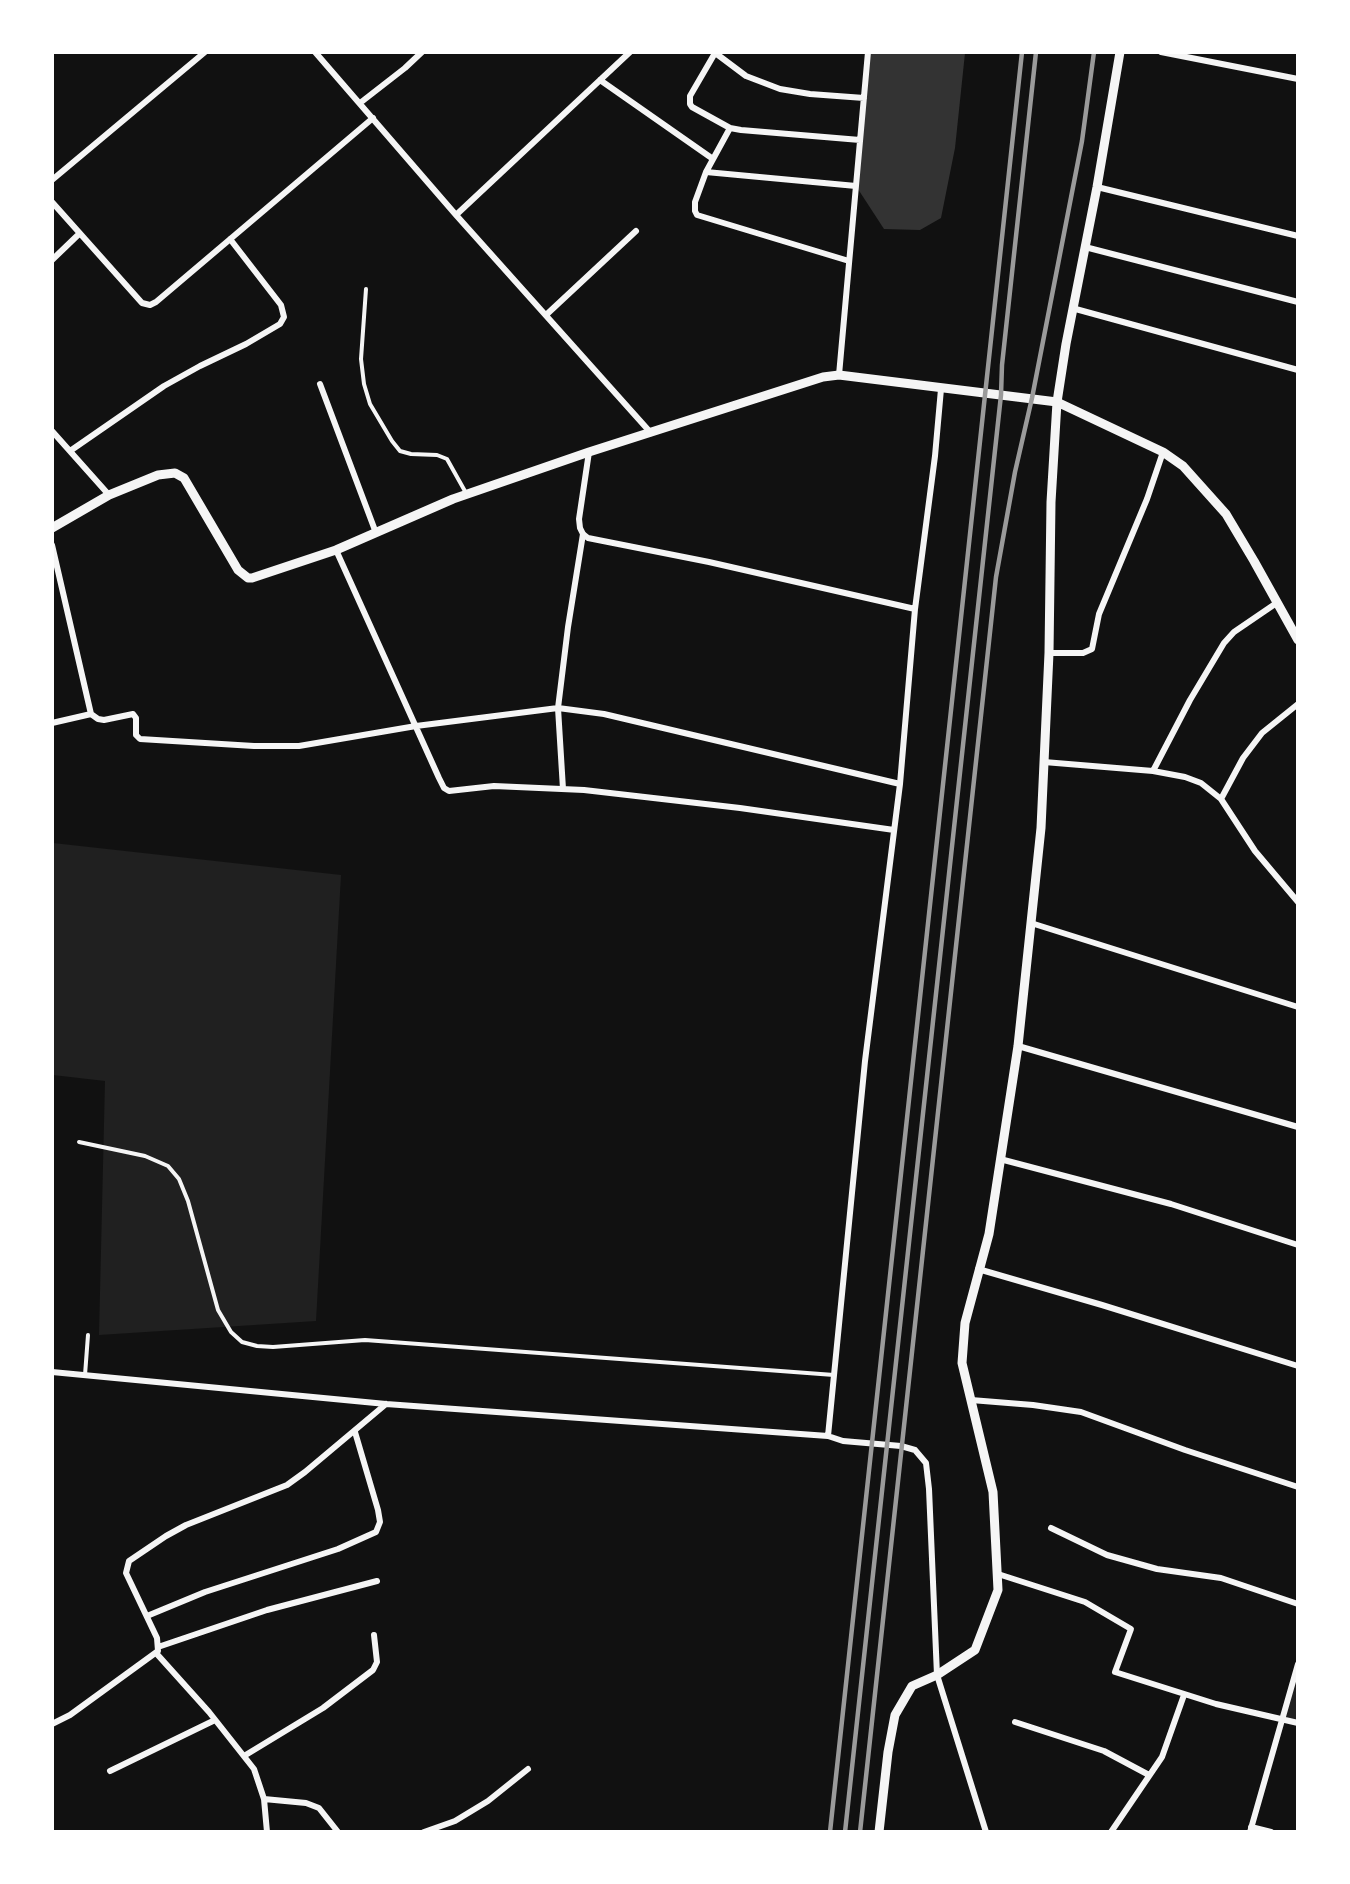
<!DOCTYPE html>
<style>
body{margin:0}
#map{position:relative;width:1350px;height:1884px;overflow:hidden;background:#111;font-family:"Sofia Sans Condensed",sans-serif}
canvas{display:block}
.frame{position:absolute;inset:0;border:54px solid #fff;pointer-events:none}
</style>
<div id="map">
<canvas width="1350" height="1884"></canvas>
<div class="frame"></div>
</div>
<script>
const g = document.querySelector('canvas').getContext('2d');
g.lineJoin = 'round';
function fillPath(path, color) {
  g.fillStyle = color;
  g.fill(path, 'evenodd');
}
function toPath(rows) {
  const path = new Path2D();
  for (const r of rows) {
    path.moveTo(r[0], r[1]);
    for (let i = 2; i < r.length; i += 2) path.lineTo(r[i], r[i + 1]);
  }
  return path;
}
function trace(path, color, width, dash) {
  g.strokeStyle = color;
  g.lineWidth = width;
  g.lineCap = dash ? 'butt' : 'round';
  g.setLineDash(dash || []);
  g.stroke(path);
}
fillPath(toPath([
 [53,843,341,875,316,1321,99,1335,105,1081,53,1075],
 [1297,1662,1297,1723,1282,1719]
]), '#202020');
fillPath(toPath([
 [870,53,965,53,955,148,941,218,920,230,884,229,856,186]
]), '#333');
trace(toPath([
 [366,289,361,359,364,384,370,404,392,441,400,451,411,454,437,455,447,459,466,493],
 [79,1142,145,1156,168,1166,179,1179,188,1201,218,1310,231,1332,242,1342,257,1346,273,1347,365,1340,834,1375],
 [85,1375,88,1335]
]), '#f5f5f5', 4);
trace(toPath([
 [315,52,456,215,651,433],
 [714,52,746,76,780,89,810,94,864,98],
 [1161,52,1298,79],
 [715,53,690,96,690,104,692,107,730,128,741,130,860,140],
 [600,80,713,159],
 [360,103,405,68,422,52],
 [730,128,706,172,695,202,695,211,697,215,849,261],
 [706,172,856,186],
 [52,180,205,52],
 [1097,187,1298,236],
 [52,202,142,303,150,305,156,302,373,118],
 [456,215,630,52],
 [1085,247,1298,302],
 [52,260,79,234],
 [1072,308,1298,370],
 [546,315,636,231],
 [839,375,868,52],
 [320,384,376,533],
 [52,431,109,495],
 [70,451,164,386,200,366,246,344,280,324,284,317,281,305,230,239],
 [589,452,579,519,580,528,583,534,588,538,709,562,915,609,900,784,865,1061,828,1436],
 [52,545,91,714,98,719,104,720,133,714,136,718,136,735,140,739,254,746,299,746,416,726,558,708,604,714,900,784],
 [336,550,439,778,444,788,449,791,494,786,584,790,740,808,894,830],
 [915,609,935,456,941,389],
 [1049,653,1083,653,1092,649,1099,614,1147,499,1163,452],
 [52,723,91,714],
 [1044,762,1153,771,1185,777,1201,783,1221,799,1255,851,1298,902],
 [1153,771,1190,700,1224,643,1234,632,1278,602],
 [563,789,558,708,568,627,583,534],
 [1221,799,1243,758,1262,733,1298,704],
 [1031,923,1298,1007],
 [1018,1046,1298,1127],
 [1000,1159,1171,1204,1298,1245],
 [978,1269,1102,1305,1298,1366],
 [52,1372,386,1404,828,1436,843,1441,901,1446,915,1450,926,1463,929,1489,937,1675,986,1832],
 [971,1400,1033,1405,1081,1412,1185,1450,1298,1487],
 [1051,1528,1107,1555,1157,1569,1221,1578,1298,1604],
 [998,1574,1085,1602,1131,1629,1115,1672,1216,1704,1298,1723],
 [147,1616,205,1592,338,1549,376,1532,380,1522,378,1510,355,1432],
 [158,1647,267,1610,377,1581],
 [156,1653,209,1712,254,1769,264,1799,267,1832],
 [1015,1722,1104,1751,1149,1775],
 [52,1724,70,1715,158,1651,157,1638,126,1573,129,1561,166,1536,186,1525,287,1485,305,1472,386,1404],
 [244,1756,323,1708,373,1670,377,1662,374,1635],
 [110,1771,215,1720],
 [264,1799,306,1803,319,1808,338,1832],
 [1251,1827,1271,1832],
 [424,1832,455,1821,488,1801,528,1769],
 [1111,1832,1162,1757,1184,1695],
 [1250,1832,1298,1664]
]), '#f5f5f5', 6);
trace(toPath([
 [52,528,109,495,158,475,175,473,184,478,238,570,248,578,252,578,336,550,453,499,589,452,823,377,839,375,1057,402,1163,452,1183,466,1226,514,1254,561,1298,640],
 [879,1832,888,1752,895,1715,912,1686,937,1675,975,1650,998,1590,993,1492,962,1363,965,1323,989,1234,1018,1046,1041,828,1049,653,1051,502,1057,402,1066,344,1097,187,1120,52]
]), '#f5f5f5', 9);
trace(toPath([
 [830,1832,1022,52],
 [845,1832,1001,395,1002,365,1036,52],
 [860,1832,996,577,1015,472,1032,398,1082,141,1094,52]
]), '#9a9a9a', 4.5);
</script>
